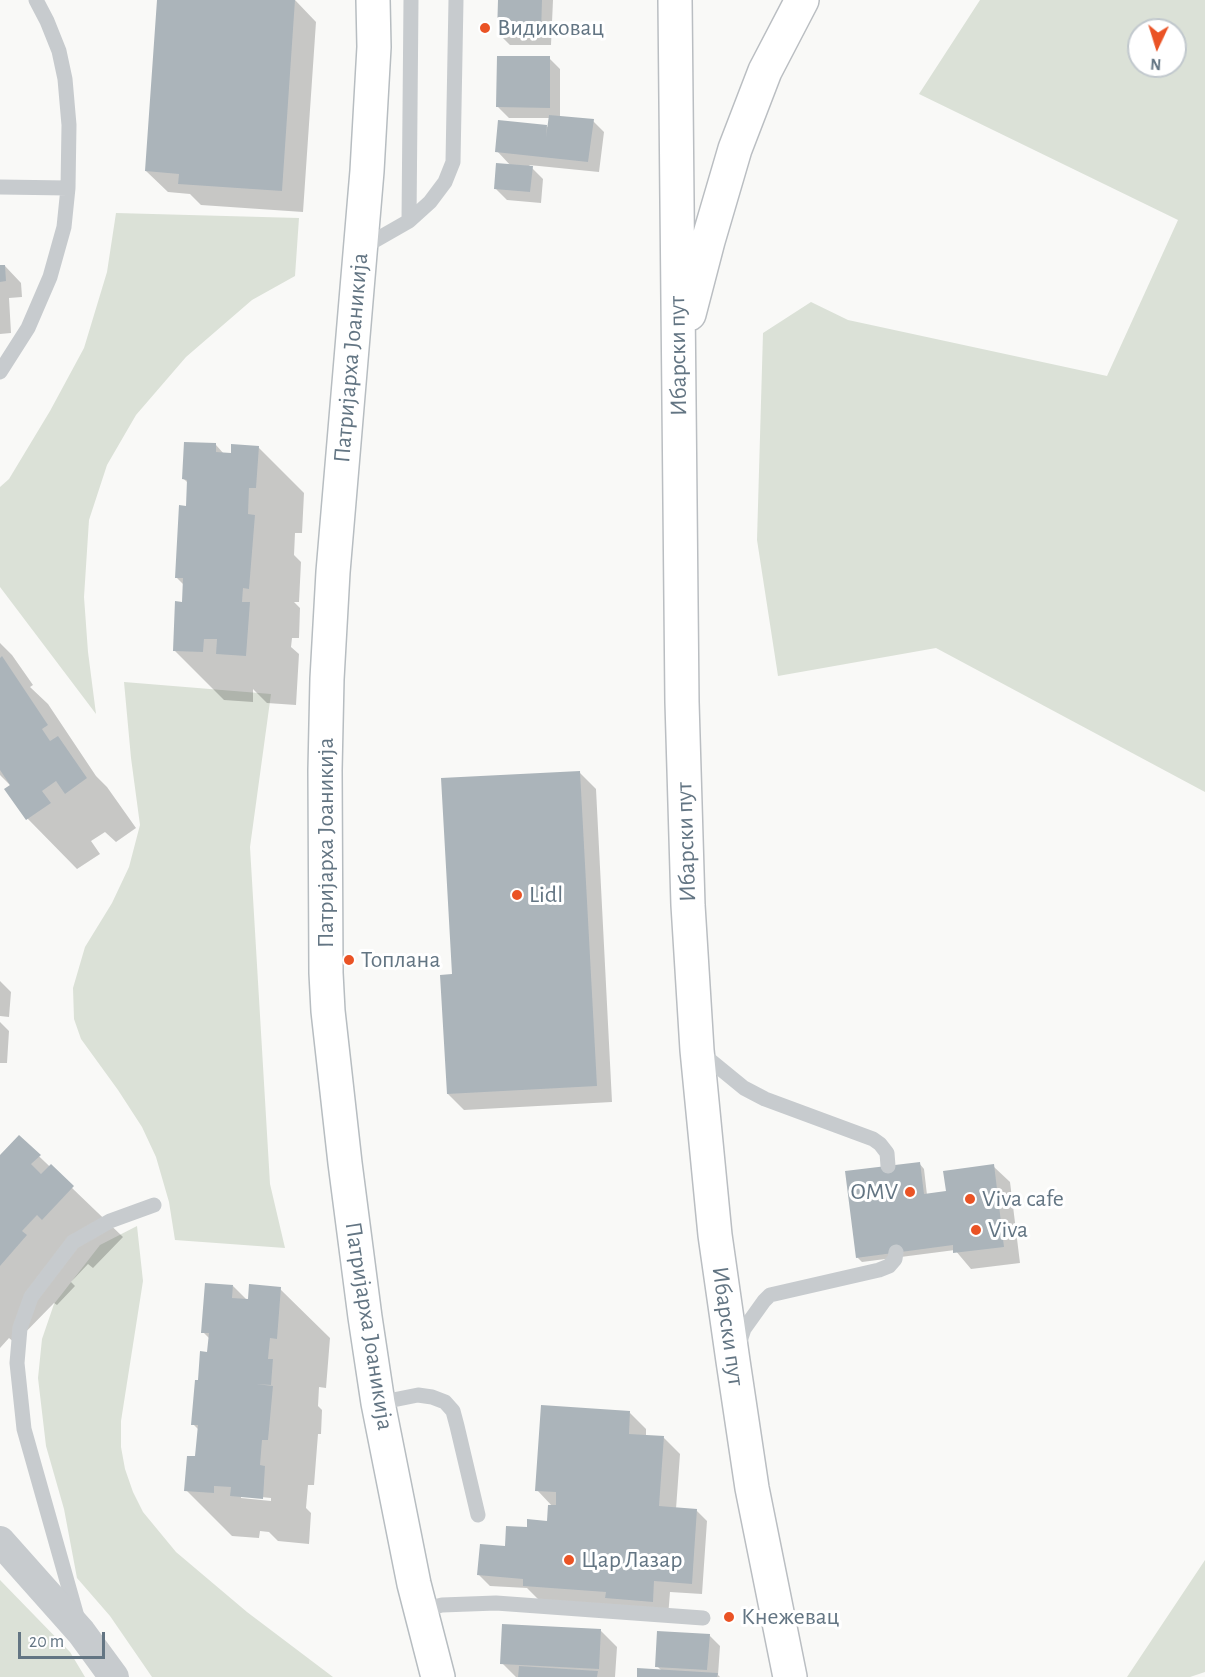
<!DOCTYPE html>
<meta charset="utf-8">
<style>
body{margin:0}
#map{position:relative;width:1205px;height:1677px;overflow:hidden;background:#f9f9f7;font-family:"Alegreya Sans",sans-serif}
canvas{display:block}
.north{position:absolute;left:1127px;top:18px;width:60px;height:60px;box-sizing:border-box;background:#fff;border:2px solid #c1c8cd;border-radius:50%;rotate:184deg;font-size:16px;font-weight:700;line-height:24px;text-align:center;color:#637583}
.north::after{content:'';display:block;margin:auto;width:21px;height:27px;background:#ea5325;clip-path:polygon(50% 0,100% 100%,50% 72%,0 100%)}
.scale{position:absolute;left:18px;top:1632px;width:87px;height:27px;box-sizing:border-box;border:3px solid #637583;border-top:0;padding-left:8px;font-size:18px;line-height:21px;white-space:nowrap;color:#637583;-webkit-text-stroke:4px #fff;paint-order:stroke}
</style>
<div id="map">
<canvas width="1205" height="1677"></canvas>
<div class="north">N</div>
<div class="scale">20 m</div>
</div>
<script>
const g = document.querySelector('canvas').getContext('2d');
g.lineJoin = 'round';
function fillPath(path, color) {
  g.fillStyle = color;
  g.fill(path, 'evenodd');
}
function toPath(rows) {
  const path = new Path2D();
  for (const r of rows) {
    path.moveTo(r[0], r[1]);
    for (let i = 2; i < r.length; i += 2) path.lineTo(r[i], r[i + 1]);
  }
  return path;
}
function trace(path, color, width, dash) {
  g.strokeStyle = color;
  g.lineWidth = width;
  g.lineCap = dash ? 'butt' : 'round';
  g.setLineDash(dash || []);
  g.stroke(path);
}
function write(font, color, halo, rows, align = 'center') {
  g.font = font + ' "Alegreya Sans",sans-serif';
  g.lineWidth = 6;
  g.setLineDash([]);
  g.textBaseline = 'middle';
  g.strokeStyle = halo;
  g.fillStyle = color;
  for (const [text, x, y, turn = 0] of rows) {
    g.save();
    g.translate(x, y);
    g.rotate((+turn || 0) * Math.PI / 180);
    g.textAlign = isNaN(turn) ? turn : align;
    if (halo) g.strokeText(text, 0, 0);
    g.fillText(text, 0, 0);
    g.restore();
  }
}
fillPath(toPath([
 [980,0,1205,0,1205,792,936,648,778,676,757,540,763,333,811,302,848,320,1107,376,1178,220,919,94],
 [1139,30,1175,30,1175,66,1139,66],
 [116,213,299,218,295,276,252,300,186,357,136,415,107,465,89,520,84,597,88,652,96,714,0,587,0,487,9,479,50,411,84,348,107,272],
 [124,682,271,694,250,847,270,1184,285,1248,175,1240,169,1202,156,1157,142,1127,118,1090,81,1039,74,1019,73,988,85,947,112,903,129,867,140,825,131,758],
 [137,1226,143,1281,121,1421,121,1447,125,1469,133,1492,143,1512,176,1552,247,1612,333,1677,152,1677,110,1616,77,1578,64,1509,46,1446,38,1378,42,1339,54,1304,100,1245],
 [1205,1560,1205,1672,1190,1677,1127,1677],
 [0,1580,70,1652,85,1677,0,1677]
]), '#dbe1d7');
fillPath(toPath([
 [158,0,295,0,316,22,303,212,201,205,190,194,168,192,146,171],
 [500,0,553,0,551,45,510,45,499,34],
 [549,58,560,69,560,118,593,121,604,132,599,172,529,165,543,179,541,203,507,200,496,189,511,166,497,151,500,122,549,127,550,118,509,118,498,107],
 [0,266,5,266,21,283,22,297,9,298,11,333,0,334],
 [216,445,224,454,232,454,258,447,304,493,302,533,295,533,294,555,301,562,299,602,294,602,300,608,299,638,292,638,291,647,299,654,296,705,267,703,253,689,253,702,224,700,174,650,183,603,184,585,177,578,187,507,189,484,184,479],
 [0,643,12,655,33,685,30,687,48,704,96,776,107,787,136,828,116,842,105,832,91,841,100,854,77,869,28,819,6,789,11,786,0,775],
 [579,772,596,789,612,1102,464,1110,448,1094,453,976],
 [0,981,11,992,9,1017,0,1016],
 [0,1022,9,1031,7,1063,0,1063],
 [19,1137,123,1237,93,1268,88,1264,71,1282,75,1286,57,1305,54,1303,15,1343,9,1338,0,1348,0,1158],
 [919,1163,924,1169,927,1195,947,1193,993,1166,1010,1182,1020,1263,971,1269,955,1250,862,1262,857,1257],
 [233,1286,249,1302,280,1289,330,1338,326,1388,319,1387,318,1406,322,1410,321,1434,318,1434,314,1485,308,1485,306,1508,311,1513,309,1544,278,1541,269,1532,260,1531,259,1538,232,1536,186,1490,197,1458,199,1430,193,1424,209,1353,210,1339,203,1332],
 [241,1495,271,1498,271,1501,241,1498],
 [630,1413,646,1429,646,1436,663,1437,680,1454,676,1509,696,1510,707,1521,702,1594,670,1592,668,1617,541,1602,527,1588,490,1586,479,1575,526,1529,549,1522,553,1507,537,1490],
 [600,1630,617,1647,615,1677,516,1677,502,1663],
 [709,1635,720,1646,718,1675,720,1677,638,1677,662,1671,657,1666]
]), '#0003');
fillPath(toPath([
 [157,0,295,0,282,191,178,184,179,174,145,171],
 [498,0,542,0,541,35,497,34],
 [497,56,550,56,550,108,496,107],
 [549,115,594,119,588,162,495,152,498,120,547,125,546,137],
 [496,163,533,166,530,192,494,189],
 [0,265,5,265,6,281,0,282],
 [184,442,216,443,216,452,231,453,231,444,259,446,256,488,249,488,248,514,255,515,249,589,243,588,242,602,250,602,246,656,216,654,217,639,204,639,203,652,173,651,175,601,182,602,183,578,175,578,179,505,186,506,187,480,182,479],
 [2,656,48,725,42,729,50,741,58,736,87,778,65,794,56,781,42,791,51,803,26,820,4,789,10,785,0,770,0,658],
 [580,771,597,1086,447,1094,440,975,452,974,441,778],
 [19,1135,41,1155,31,1164,41,1174,51,1164,74,1186,42,1220,37,1215,22,1231,27,1235,0,1266,0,1155],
 [920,1162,924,1194,946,1191,943,1171,994,1164,1004,1247,953,1253,953,1245,856,1258,845,1171],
 [205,1283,233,1285,232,1298,248,1299,249,1284,281,1287,277,1339,270,1338,268,1359,273,1359,271,1385,256,1384,273,1386,268,1440,262,1440,260,1465,265,1466,263,1499,230,1496,231,1487,214,1486,214,1493,184,1491,187,1456,195,1456,198,1425,191,1425,195,1380,198,1380,200,1351,207,1352,209,1333,201,1333],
 [541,1405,630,1411,629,1434,664,1436,659,1506,697,1509,692,1584,654,1581,653,1602,605,1598,606,1592,523,1586,523,1579,477,1575,480,1544,505,1546,506,1526,527,1527,527,1519,547,1521,548,1505,556,1505,556,1492,535,1491],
 [502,1624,601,1629,599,1669,500,1664],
 [657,1631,710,1634,707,1670,655,1667],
 [519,1666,598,1671,597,1677,518,1677],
 [637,1668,718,1673,717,1677,637,1677]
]), '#abb4ba');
const secondary = toPath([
 [373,0,374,47,367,171,333,572,327,679,325,770,326,973,328,1011,345,1163,365,1317,378,1403,414,1584,438,1677]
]);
const primary = toPath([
 [675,0,682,702,688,905,697,1050,715,1235,733,1361,752,1488,790,1677],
 [689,314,708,241,735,149,765,71,802,0]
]);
trace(secondary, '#b7bdc1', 36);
trace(primary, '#babec2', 36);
trace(toPath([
 [0,187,68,188],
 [409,221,411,0],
 [360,249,409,221,430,202,445,182,453,162,456,0],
 [0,372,28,328,50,277,64,227,68,188,69,125,65,79,59,51,47,21,36,0],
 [700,1052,744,1088,765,1099,873,1139,880,1144,887,1153,888,1166],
 [738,1347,744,1329,764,1301,770,1295,879,1270,889,1266,895,1259,896,1252],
 [378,1403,418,1395,432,1397,445,1402,453,1411,457,1426,478,1515],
 [422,1610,442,1605,496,1603,703,1618],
 [78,1620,24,1429,17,1363,20,1328,31,1297,73,1242,110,1221,154,1205]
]), '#c7cbce', 15);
trace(toPath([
 [0,1541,81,1632,114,1677]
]), '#c7cbce', 30);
trace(secondary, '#fff', 33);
trace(primary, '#fff', 33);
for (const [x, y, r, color] of [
 [485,28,6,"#ea5325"],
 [517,895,6,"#ea5325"],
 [349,960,6,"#ea5325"],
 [910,1192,6,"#ea5325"],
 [970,1199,6,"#ea5325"],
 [976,1230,6,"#ea5325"],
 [569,1560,6,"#ea5325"],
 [729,1617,6,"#ea5325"]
]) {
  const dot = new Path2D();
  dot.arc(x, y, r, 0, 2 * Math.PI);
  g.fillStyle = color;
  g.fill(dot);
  trace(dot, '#fff', 2);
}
write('24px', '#637583', '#fff', [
 ["Видиковац",497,28],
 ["Lidl",529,895],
 ["Топлана",361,960],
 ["OMV",898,1192,"right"],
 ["Viva cafe",982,1199],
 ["Viva",988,1230],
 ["Цар Лазар",581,1560],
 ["Кнежевац",741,1617]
], 'left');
write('24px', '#637583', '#fff', [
 ["Ибарски пут",678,356,-91],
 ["Патријарха Јоаникија",351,358,-85],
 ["Ибарски пут",686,842,-92],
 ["Патријарха Јоаникија",326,843,-90],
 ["Патријарха Јоаникија",369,1326,81],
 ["Ибарски пут",728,1326,82]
]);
</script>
